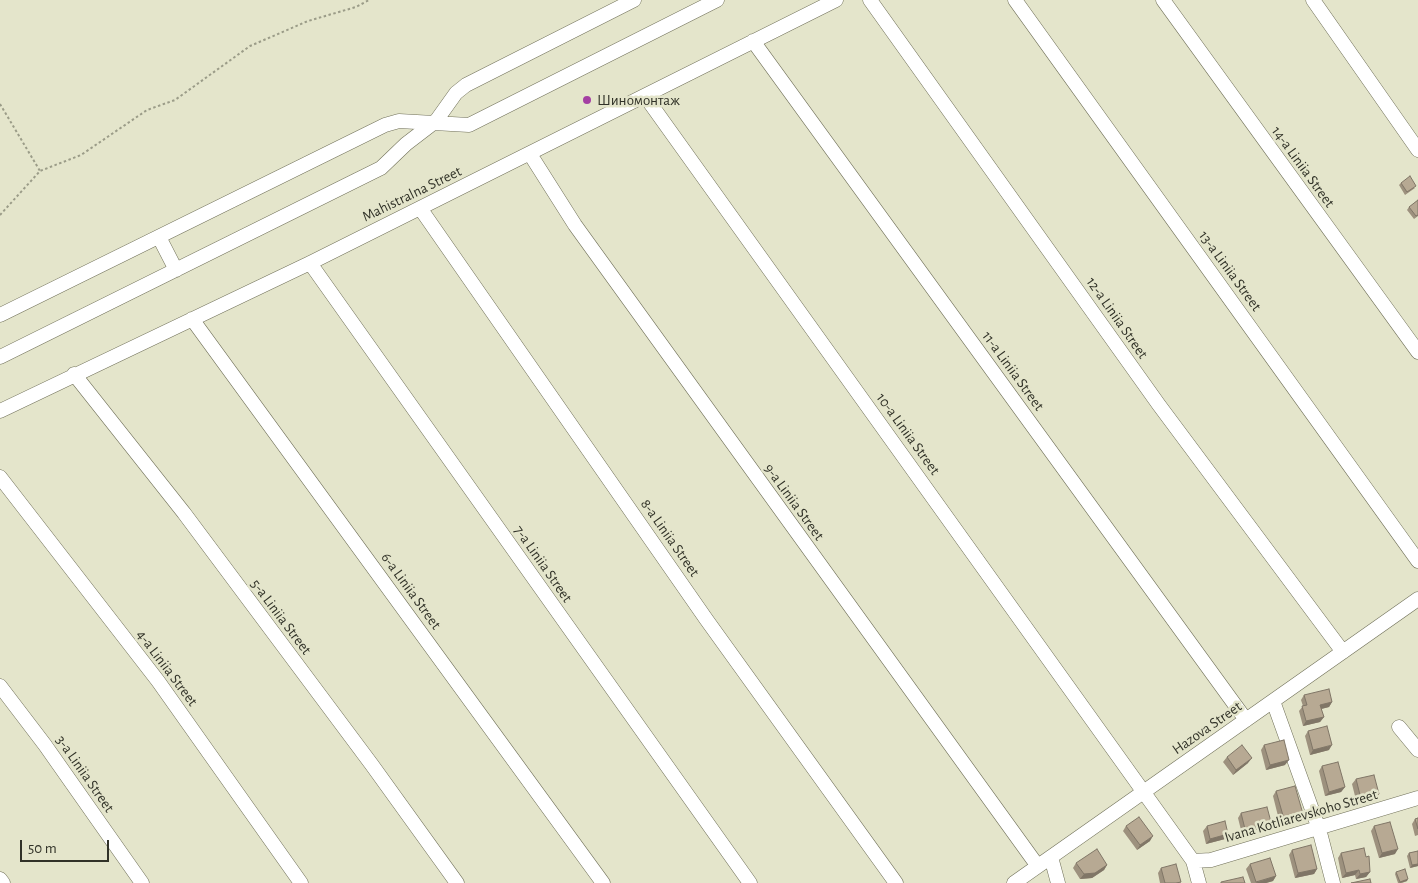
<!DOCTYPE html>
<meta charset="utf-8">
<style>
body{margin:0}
#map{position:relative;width:1418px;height:883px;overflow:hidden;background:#e4e5cb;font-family:"Alegreya Sans",sans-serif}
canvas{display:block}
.scale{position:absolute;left:20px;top:840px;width:89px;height:22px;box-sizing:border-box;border:2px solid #313228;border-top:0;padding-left:6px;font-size:15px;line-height:18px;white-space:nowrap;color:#313228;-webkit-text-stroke:4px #e4e5cb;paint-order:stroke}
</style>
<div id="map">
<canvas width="1418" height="883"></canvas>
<div class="scale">50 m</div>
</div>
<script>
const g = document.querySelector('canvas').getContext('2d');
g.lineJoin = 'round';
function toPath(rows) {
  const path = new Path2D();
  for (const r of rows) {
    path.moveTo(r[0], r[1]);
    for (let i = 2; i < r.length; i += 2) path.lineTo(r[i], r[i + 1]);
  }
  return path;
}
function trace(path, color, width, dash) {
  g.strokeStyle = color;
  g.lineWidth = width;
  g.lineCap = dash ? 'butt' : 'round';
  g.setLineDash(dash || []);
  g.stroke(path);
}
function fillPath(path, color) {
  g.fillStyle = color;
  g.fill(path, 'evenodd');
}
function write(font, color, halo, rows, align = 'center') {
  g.font = font + ' "Alegreya Sans",sans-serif';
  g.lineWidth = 5;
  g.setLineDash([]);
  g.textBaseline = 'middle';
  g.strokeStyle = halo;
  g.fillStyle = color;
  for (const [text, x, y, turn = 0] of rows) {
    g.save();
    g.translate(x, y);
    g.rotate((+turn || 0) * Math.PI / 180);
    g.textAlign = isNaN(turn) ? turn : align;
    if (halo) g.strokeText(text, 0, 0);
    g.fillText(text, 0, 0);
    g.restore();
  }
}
const minor = toPath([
 [870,0,1159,405,1343,652],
 [1015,0,1418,561],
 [1163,0,1418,352],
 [1313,0,1418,150],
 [753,41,1246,720],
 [645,96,1193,861,1199,883],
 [530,154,575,225,1037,865],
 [420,208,706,619,896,883],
 [159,237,176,270],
 [310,263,750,883],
 [0,315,385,125,399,121,469,125,717,0],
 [192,319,603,883],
 [0,357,381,168,406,144,436,121,456,93,466,85,634,0],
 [74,374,184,513,372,765,457,883],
 [0,411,310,263,836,0],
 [0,477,158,681,301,883],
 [0,686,45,745,142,883],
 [1273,701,1319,829,1333,883],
 [1399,727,1418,750],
 [1051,857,1058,883],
 [1193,861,1211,860,1418,798],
 [0,879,3,883],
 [1014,883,1418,599]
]);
trace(minor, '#707059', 15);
trace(toPath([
 [0,104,40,171],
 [0,215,40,171,81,155,147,110,175,100,250,46,308,21,356,7,369,0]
]), '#9b9c88', 2, [2.5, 2.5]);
trace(minor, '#fff', 14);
fillPath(toPath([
 [1401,183,1415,188,1405,195,1399,185],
 [1418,200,1418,216,1414,219,1407,210,1409,207],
 [1304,695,1332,702,1329,707,1321,709,1324,717,1320,722,1303,726,1299,711,1303,706,1301,700],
 [1308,731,1329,750,1310,755,1305,736],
 [1264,745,1285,765,1266,770,1261,750],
 [1227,757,1248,763,1233,775,1223,762],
 [1322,766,1345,787,1341,792,1325,796,1319,771],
 [1356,779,1379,794,1376,799,1357,804,1352,784],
 [1276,791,1303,814,1299,819,1280,824,1273,796],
 [1241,813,1271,822,1267,827,1242,834,1238,818],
 [1418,818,1418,835,1415,836,1412,824,1415,819],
 [1126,826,1150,841,1137,850,1123,831],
 [1207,826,1228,834,1225,839,1206,844,1203,831],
 [1374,826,1395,854,1379,858,1371,831],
 [1292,850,1317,869,1314,874,1295,878,1289,855],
 [1418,851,1418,866,1410,868,1407,856,1409,853],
 [1341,853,1370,872,1366,877,1356,879,1355,875,1342,878,1338,858],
 [1076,863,1107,865,1104,870,1092,878,1080,879,1073,868],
 [1250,864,1276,876,1273,881,1266,883,1251,883,1246,869],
 [1161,868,1181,882,1180,883,1160,883,1158,873],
 [1396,872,1407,881,1402,883,1398,883,1395,874]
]), '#9d917e');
fillPath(toPath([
 [1332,702,1329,707,1317,710,1320,705],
 [1324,717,1320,722,1303,726,1306,721],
 [1332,745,1329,750,1310,755,1313,750],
 [1252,758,1248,763,1233,775,1236,770],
 [1289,760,1285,765,1266,770,1270,765],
 [1345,787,1341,792,1325,796,1329,792],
 [1379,794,1376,799,1357,804,1361,799],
 [1303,814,1299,819,1280,824,1284,819],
 [1271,822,1267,827,1242,834,1245,829],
 [1228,834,1225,839,1206,844,1210,839],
 [1153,836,1150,841,1137,850,1140,845],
 [1398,849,1395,854,1379,858,1382,853],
 [1418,864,1418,866,1410,868,1412,865],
 [1107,865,1104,870,1092,878,1080,879,1084,874],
 [1317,869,1314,874,1295,878,1298,873],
 [1359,870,1355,875,1342,878,1346,873],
 [1370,872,1366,877,1356,879,1360,874],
 [1276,876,1273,881,1266,883,1255,883],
 [1408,879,1407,881,1399,883,1400,882]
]), '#807667');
const building = toPath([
 [1410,176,1416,186,1407,192,1401,183,1410,176],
 [1418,200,1418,215,1416,216,1409,207,1418,200],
 [1329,689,1332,702,1320,705,1324,717,1306,721,1302,706,1307,705,1304,695,1329,689],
 [1327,726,1332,745,1313,750,1308,731,1327,726],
 [1284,740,1289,760,1270,765,1264,745,1284,740],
 [1242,745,1252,758,1236,770,1227,757,1242,745],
 [1338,762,1345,787,1329,792,1322,766,1338,762],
 [1374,775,1379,794,1361,799,1356,779,1374,775],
 [1295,786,1303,814,1284,819,1276,791,1295,786],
 [1267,807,1271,822,1245,829,1241,813,1267,807],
 [1139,817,1153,836,1140,845,1126,826,1139,817],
 [1418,818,1418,829,1415,819,1418,818],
 [1225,821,1228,834,1210,839,1207,826,1225,821],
 [1390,822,1398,849,1382,853,1374,826,1390,822],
 [1311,845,1317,869,1298,873,1292,850,1311,845],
 [1364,848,1366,857,1369,856,1370,872,1360,874,1359,870,1346,873,1341,853,1364,848],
 [1097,849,1107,865,1095,873,1084,874,1076,863,1097,849],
 [1418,851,1418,864,1412,865,1409,853,1418,851],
 [1270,858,1276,876,1256,882,1250,864,1270,858],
 [1176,864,1181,882,1176,883,1165,883,1161,868,1176,864],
 [1405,869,1408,879,1400,882,1396,872,1405,869],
 [1243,877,1245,883,1221,883,1221,882,1243,877],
 [1370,879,1371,883,1351,883,1370,879]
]);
fillPath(building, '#b7a993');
trace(building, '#807667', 1);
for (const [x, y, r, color] of [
 [587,100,5,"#a43fa3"]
]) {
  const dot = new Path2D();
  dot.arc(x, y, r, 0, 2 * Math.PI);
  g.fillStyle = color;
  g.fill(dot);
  trace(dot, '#e4e5cb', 2);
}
write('15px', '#313228', '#e4e5cb', [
 ["Шиномонтаж",597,100]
], 'left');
write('15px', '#313228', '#e4e5cb', [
 ["14-a Liniia Street",1303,167,54],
 ["Mahistralna Street",412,194,-26],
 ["13-a Liniia Street",1230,271,54],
 ["12-a Liniia Street",1117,318,55],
 ["11-a Liniia Street",1013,371,54],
 ["10-a Liniia Street",908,434,54],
 ["9-a Liniia Street",794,502,54],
 ["8-a Liniia Street",670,538,55],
 ["7-a Liniia Street",543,564,55],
 ["6-a Liniia Street",411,591,54],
 ["5-a Liniia Street",281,617,53],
 ["4-a Liniia Street",167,668,53],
 ["Hazova Street",1207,728,-35],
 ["3-a Liniia Street",85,774,55],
 ["Ivana Kotliarevskoho Street",1301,816,-16]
]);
</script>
